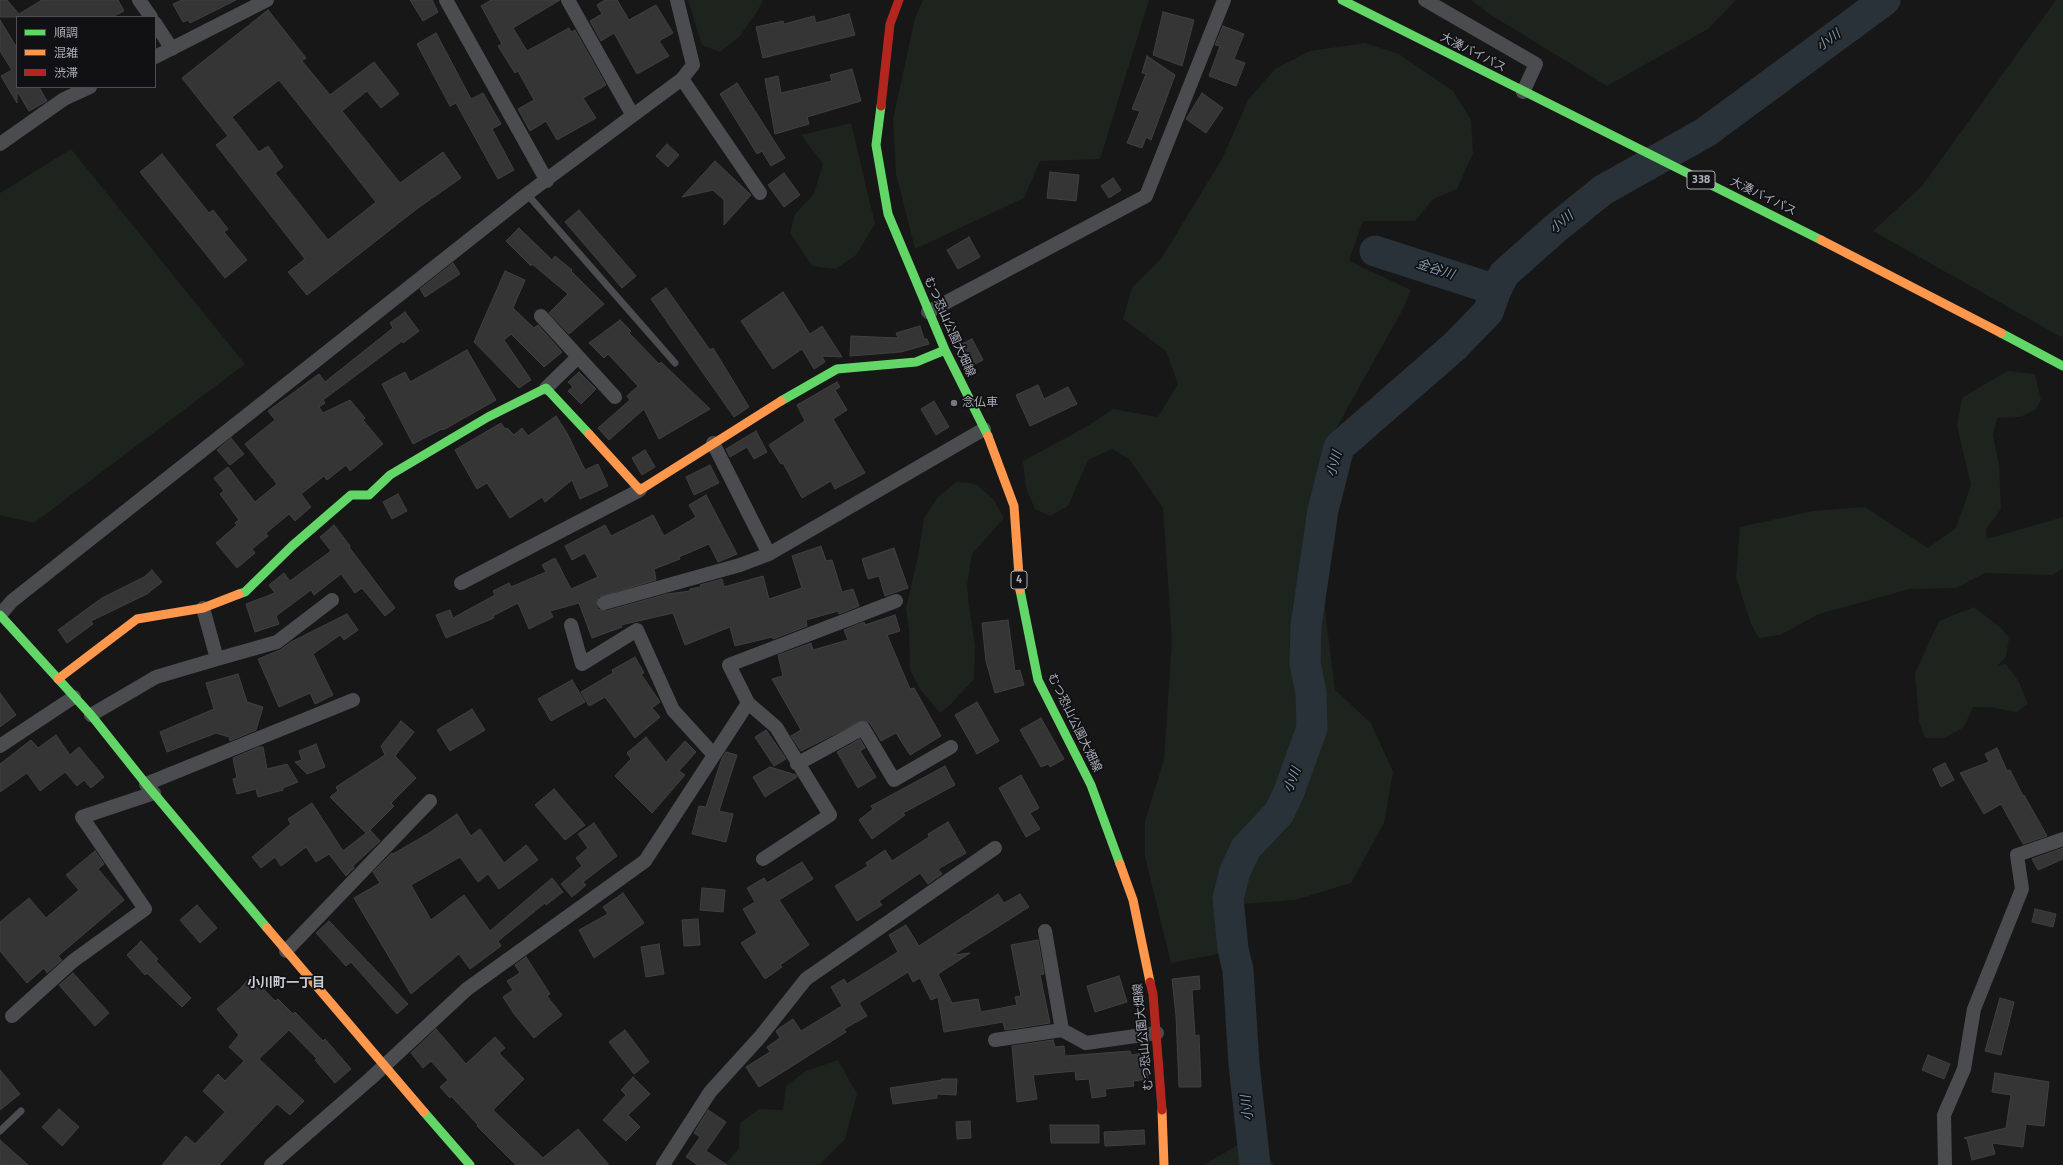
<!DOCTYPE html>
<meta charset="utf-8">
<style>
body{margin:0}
#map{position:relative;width:2063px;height:1165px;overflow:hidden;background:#171717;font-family:"Titillium Web","Noto Sans JP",sans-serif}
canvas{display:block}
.legend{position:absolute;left:16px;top:16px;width:140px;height:72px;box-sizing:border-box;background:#111113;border:1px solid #4d4f55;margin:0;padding:5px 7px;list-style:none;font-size:12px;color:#a8adb8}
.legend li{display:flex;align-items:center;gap:8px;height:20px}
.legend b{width:20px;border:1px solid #4d4f55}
</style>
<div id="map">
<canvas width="2063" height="1165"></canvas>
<ul class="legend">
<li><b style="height:5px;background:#63d668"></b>順調</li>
<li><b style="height:5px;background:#ff974d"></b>混雑</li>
<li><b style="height:5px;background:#b3261e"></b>渋滞</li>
</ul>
</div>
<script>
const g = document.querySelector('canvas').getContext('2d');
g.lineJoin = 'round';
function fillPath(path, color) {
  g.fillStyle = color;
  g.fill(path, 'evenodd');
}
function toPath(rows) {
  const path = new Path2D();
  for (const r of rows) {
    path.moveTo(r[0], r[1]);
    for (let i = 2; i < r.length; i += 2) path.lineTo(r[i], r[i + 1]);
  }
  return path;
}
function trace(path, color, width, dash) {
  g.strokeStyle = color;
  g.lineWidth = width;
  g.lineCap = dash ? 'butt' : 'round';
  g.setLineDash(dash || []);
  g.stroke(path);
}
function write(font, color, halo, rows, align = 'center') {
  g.font = font + ' "Titillium Web","Noto Sans JP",sans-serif';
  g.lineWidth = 3.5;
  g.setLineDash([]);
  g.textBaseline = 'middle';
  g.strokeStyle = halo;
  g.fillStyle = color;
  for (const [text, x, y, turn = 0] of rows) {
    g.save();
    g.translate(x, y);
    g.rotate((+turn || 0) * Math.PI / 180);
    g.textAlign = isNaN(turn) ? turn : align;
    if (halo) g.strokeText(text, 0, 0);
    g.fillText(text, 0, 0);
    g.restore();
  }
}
fillPath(toPath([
 [688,0,763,0,758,10,740,36,720,52,702,45],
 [923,0,1149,0,1100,159,1040,161,1024,198,915,249,896,174,893,119,915,18],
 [1471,0,1736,0,1708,29,1607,86,1491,15],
 [2056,0,2063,0,2063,338,1873,231,1922,186],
 [1365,43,1399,54,1453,91,1471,120,1473,153,1457,189,1433,199,1415,221,1363,221,1349,261,1411,290,1404,307,1323,452,1315,532,1335,690,1371,723,1393,772,1384,823,1351,883,1295,900,1243,904,1238,950,1171,963,1145,857,1145,821,1164,760,1172,640,1163,508,1129,459,1112,449,1088,460,1068,506,1050,516,1035,509,1026,488,1023,461,1086,427,1113,409,1158,417,1178,384,1166,351,1123,319,1132,288,1161,259,1222,159,1248,100,1275,69,1310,51],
 [851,123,875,224,856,255,835,269,812,266,790,233,795,214,814,194,823,164,801,135],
 [71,149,245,364,34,523,0,515,0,193],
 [2007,371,2035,374,2041,400,2036,409,2020,417,1997,418,1993,435,1999,466,2001,509,1986,529,1987,539,2063,517,2063,568,2053,575,1985,573,1956,588,1909,589,1819,614,1780,635,1759,638,1751,624,1736,577,1740,527,1813,511,1865,507,1928,548,1956,528,1971,485,1957,426,1962,398],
 [957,482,970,483,977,485,994,500,1004,518,972,554,969,573,967,586,969,606,975,646,974,679,950,705,940,713,920,689,910,670,909,629,906,608,918,557,924,518,938,497],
 [1974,607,2001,628,2009,638,2006,657,1997,666,2006,664,2019,682,2028,704,2017,712,1989,707,1973,707,1964,727,1945,738,1925,738,1919,721,1915,673,1939,621],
 [838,1060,857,1094,845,1139,819,1165,725,1165,739,1148,740,1123,759,1109,783,1110,786,1086,806,1071],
 [1241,1143,1273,1162,1274,1165,1204,1165]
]), '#1d241e');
trace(toPath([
 [1375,251,1496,290],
 [1255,1165,1244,1064,1238,970,1233,949,1228,898,1235,871,1246,848,1279,813,1289,792,1312,728,1311,693,1305,663,1306,626,1323,510,1339,447,1455,346,1488,312,1496,290,1504,274,1557,227,1603,190,1706,132,1885,0]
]), '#2a3239', 31);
const building = toPath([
 [0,0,7,0,19,14,42,0,118,0,124,11,112,17,0,17,0,0],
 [182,0,236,0,190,23,188,20,183,22,173,4,182,0],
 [410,0,432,0,438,12,423,21,410,0],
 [491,0,560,0,513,28,527,51,569,28,571,32,575,30,606,85,583,98,596,118,557,140,546,121,530,131,518,109,534,100,518,71,515,73,498,46,502,44,481,6,491,0],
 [605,0,617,0,629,20,656,5,673,33,659,41,669,56,637,74,614,33,601,41,590,21,602,14,597,5,605,0],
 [268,10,306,58,302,61,330,95,374,62,399,94,381,108,367,91,342,111,400,183,443,152,461,178,418,208,307,295,288,272,305,259,216,145,228,136,182,78,268,10],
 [279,80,376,202,328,240,275,173,283,167,268,146,259,152,232,117,279,80],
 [1163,12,1194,20,1182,66,1153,55,1163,12],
 [849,14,855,35,763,58,756,27,783,21,784,24,814,16,816,23,849,14],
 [0,20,17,48,17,87,39,87,47,101,29,111,17,91,17,103,1,76,12,70,0,51,0,20],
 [1223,26,1244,34,1234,59,1245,63,1236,86,1209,76,1220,46,1215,45,1223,26],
 [436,33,471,99,483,93,501,124,492,129,514,170,498,179,456,103,450,106,417,44,436,33],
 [1147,56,1175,75,1151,140,1146,137,1142,148,1127,143,1140,111,1132,109,1146,74,1142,73,1147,56],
 [852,69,861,101,807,117,809,124,775,134,765,79,778,76,781,93,832,81,830,75,852,69],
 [737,83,785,158,771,166,762,151,757,154,720,94,737,83],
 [1202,93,1223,108,1206,133,1186,119,1202,93],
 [667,144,679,155,668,167,656,156,667,144],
 [162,154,209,213,213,210,228,229,224,232,247,260,225,278,140,172,162,154],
 [715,161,751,195,724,225,724,200,713,190,682,197,715,161],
 [1050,172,1079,175,1076,201,1047,198,1050,172],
 [784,173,800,195,784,207,768,185,784,173],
 [1113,178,1121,190,1109,198,1101,186,1113,178],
 [579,210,636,276,622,288,565,222,579,210],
 [519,228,552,260,555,256,572,270,571,271,604,304,569,334,549,313,568,294,532,264,531,266,506,241,519,228],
 [969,237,980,257,958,269,947,250,969,237],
 [453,263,460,274,425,297,420,289,453,263],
 [505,271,525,280,513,308,534,328,538,325,562,352,544,367,511,334,504,340,531,380,519,388,474,342,505,271],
 [666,288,710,350,713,348,749,407,734,417,651,299,666,288],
 [783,292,810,334,822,326,842,357,822,356,825,362,814,369,802,349,773,369,741,321,783,292],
 [405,312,419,331,403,343,402,341,323,400,325,403,319,407,323,413,350,400,365,418,363,420,383,444,350,471,346,465,327,480,324,476,301,494,311,507,295,521,289,514,266,533,268,536,252,549,255,553,237,568,216,543,237,525,235,523,239,520,220,494,224,491,214,478,228,467,255,502,277,484,245,444,275,420,268,411,319,374,325,382,393,328,390,323,405,312],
 [620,320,631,331,629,333,659,364,661,362,710,409,659,439,644,409,609,440,598,428,630,400,627,396,638,386,608,354,604,358,589,343,620,320],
 [920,326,924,339,927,339,929,344,901,352,850,356,851,336,898,338,896,333,920,326],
 [972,339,983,360,971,366,960,345,972,339],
 [467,350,496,400,443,430,442,429,413,444,382,384,405,372,410,382,467,350],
 [579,372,596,389,581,404,568,391,573,387,568,382,579,372],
 [837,382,840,387,835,390,847,410,833,419,865,473,835,489,831,481,802,498,783,463,781,464,769,445,805,421,797,405,837,382],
 [1038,385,1044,399,1068,387,1077,404,1030,426,1016,395,1038,385],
 [934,401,949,427,936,435,921,409,934,401],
 [556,416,567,433,585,470,598,464,608,486,580,499,572,480,545,502,542,497,510,518,487,483,477,489,455,450,501,423,505,429,507,428,514,435,522,428,528,436,556,416],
 [756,431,767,452,754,459,747,447,730,457,726,449,756,431],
 [231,438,244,454,230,465,217,450,231,438],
 [645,450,655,467,642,475,632,458,645,450],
 [710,465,719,483,694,495,686,477,710,465],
 [398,494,407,511,392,519,383,502,398,494],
 [706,495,737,554,718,562,709,544,679,557,680,559,654,569,656,580,598,597,596,605,598,609,606,611,667,594,690,591,690,589,701,587,700,585,722,579,724,587,763,576,769,599,802,588,792,556,821,546,826,561,832,560,842,592,853,589,859,606,839,614,838,611,806,620,807,626,773,639,772,637,735,646,730,627,685,645,673,613,621,625,622,627,592,638,579,603,550,611,553,617,529,629,518,603,493,616,494,618,446,638,436,615,450,610,453,618,495,595,493,591,509,583,511,587,546,572,542,565,555,558,571,589,598,577,585,553,572,560,565,546,605,525,611,536,653,515,664,536,696,517,689,505,706,495],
 [334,525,350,546,349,547,395,608,385,616,362,588,355,593,341,574,314,595,311,590,276,616,279,624,255,632,246,604,275,593,269,585,284,573,290,581,331,551,320,537,334,525],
 [894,548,908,588,885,596,879,576,868,579,862,559,894,548],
 [152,570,162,582,147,594,91,621,93,624,67,643,58,630,102,598,144,577,152,570],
 [347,614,358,630,344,640,340,635,313,654,333,695,315,704,310,693,279,707,258,659,280,650,291,642,347,614],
 [895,615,900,631,887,635,910,689,914,688,941,736,910,755,896,733,881,741,870,723,863,720,801,751,791,736,801,730,772,679,783,676,778,655,811,643,813,650,848,640,844,630,864,622,865,625,895,615],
 [1008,620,1015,671,1020,670,1024,685,995,693,986,661,982,623,1008,620],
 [635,657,644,673,641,674,660,702,652,708,660,717,635,738,605,697,589,706,581,692,613,673,612,670,635,657],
 [238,674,247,702,263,707,256,730,230,741,229,737,216,733,167,752,160,732,214,709,206,683,238,674],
 [572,680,585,702,551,721,538,699,572,680],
 [0,693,16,715,0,727,0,693],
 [977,702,999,741,977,754,955,715,977,702],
 [472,709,485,730,450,751,437,730,472,709],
 [1041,718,1064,759,1050,767,1048,764,1041,767,1020,730,1041,718],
 [401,721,414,732,395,756,416,778,391,803,394,806,369,831,370,830,380,841,353,866,354,868,346,876,329,854,316,862,306,847,281,866,275,857,261,868,252,857,291,824,288,819,312,803,343,851,366,833,330,797,338,791,336,787,385,755,381,746,401,721],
 [766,730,786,759,774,766,755,737,766,730],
 [56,735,70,755,79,747,104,777,91,788,84,780,77,786,65,772,40,791,27,773,0,792,0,764,31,740,38,748,56,735],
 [646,737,666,762,685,741,696,752,679,771,685,775,652,813,615,776,631,759,627,753,646,737],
 [860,739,865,748,860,751,876,777,858,788,837,752,860,739],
 [316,744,325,767,307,774,295,762,302,760,299,751,316,744],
 [259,747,263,747,267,769,287,764,298,782,283,788,283,790,258,797,256,789,237,794,233,779,237,778,233,758,259,747],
 [1997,748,2007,771,2010,770,2023,796,2024,795,2047,836,2023,844,2001,804,1984,814,1960,773,1989,762,1985,754,1997,748],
 [726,752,737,755,719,811,733,814,726,842,692,834,699,806,706,807,722,758,726,752],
 [1945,763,1954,780,1941,787,1933,769,1945,763],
 [945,766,955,785,903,813,905,815,872,839,859,820,873,809,871,806,945,766],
 [770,767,796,775,797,777,765,797,753,777,770,767],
 [1021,775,1039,808,1030,813,1040,829,1026,837,999,788,1021,775],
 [554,789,585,825,565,840,535,805,554,789],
 [457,814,471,836,480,829,504,863,526,845,538,860,499,889,488,874,478,882,460,857,411,885,431,920,464,895,490,931,552,878,563,892,546,905,545,903,498,941,501,946,470,969,459,954,411,994,354,898,380,883,373,872,392,853,393,854,429,833,457,814],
 [948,822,966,853,938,869,942,874,928,884,920,873,879,901,882,905,857,921,835,886,868,866,866,863,885,850,892,861,929,837,928,834,948,822],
 [594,823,617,856,583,882,586,885,572,897,561,884,582,866,576,858,588,848,578,834,594,823],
 [2063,848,2063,859,2038,870,2032,859,2063,848],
 [95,851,104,864,98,869,124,900,58,956,62,960,47,973,44,968,27,983,0,951,0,922,29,898,46,918,79,890,66,875,95,851],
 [802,862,813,879,779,900,809,945,780,965,782,967,765,979,741,943,757,933,743,909,755,902,747,888,764,878,767,883,802,862],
 [702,888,725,890,723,912,700,910,702,888],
 [623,893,644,923,594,958,579,930,608,914,603,907,623,893],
 [998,894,1004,903,1020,894,1029,907,953,955,970,953,938,974,952,1003,978,999,981,1012,1017,1005,1015,997,1021,996,1011,945,1038,940,1044,974,1040,975,1050,1023,1005,1030,1003,1022,944,1032,938,997,931,1000,920,978,913,982,908,972,859,1003,867,1016,844,1029,846,1032,759,1087,746,1067,770,1052,767,1047,780,1038,776,1031,778,1029,793,1019,801,1031,842,1006,831,987,844,979,847,984,898,952,889,935,906,925,919,946,998,894],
 [197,905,217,928,200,943,180,920,197,905],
 [2035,909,2056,914,2053,927,2032,922,2035,909],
 [698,919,700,945,684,946,682,920,698,919],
 [329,921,408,1004,397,1014,351,962,346,966,316,933,329,921],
 [141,941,158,959,156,961,191,998,182,1007,147,973,145,975,127,955,141,941],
 [659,944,664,974,646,977,641,947,659,944],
 [526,957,550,994,547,996,562,1015,534,1038,514,1014,503,997,513,990,507,981,520,973,515,965,526,957],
 [73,973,109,1013,95,1026,59,985,73,973],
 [251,976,275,1001,278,999,293,1014,295,1012,323,1041,325,1039,351,1069,335,1083,315,1060,317,1059,289,1030,259,1059,304,1101,290,1115,277,1104,219,1165,162,1165,186,1136,195,1144,225,1112,203,1091,218,1074,225,1081,244,1061,229,1047,239,1035,217,1009,240,989,251,976],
 [1119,976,1127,1002,1095,1012,1087,986,1119,976],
 [1199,976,1200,989,1192,990,1195,1036,1199,1035,1201,1087,1179,1087,1176,1016,1172,979,1199,976],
 [2000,998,2014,1002,2001,1055,1985,1051,2000,998],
 [436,1029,466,1064,495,1037,505,1048,499,1053,524,1079,493,1110,543,1158,578,1129,609,1165,516,1165,477,1126,478,1125,451,1096,450,1098,440,1087,448,1080,431,1061,423,1068,411,1053,436,1029],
 [625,1030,649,1062,634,1074,609,1042,625,1030],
 [1053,1040,1055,1047,1064,1046,1065,1056,1130,1051,1131,1055,1145,1053,1148,1079,1133,1081,1134,1086,1105,1089,1106,1096,1092,1098,1089,1079,1076,1080,1075,1071,1033,1075,1037,1099,1017,1102,1012,1046,1053,1040],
 [1928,1055,1950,1064,1944,1079,1922,1070,1928,1055],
 [0,1070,20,1094,0,1110,0,1070],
 [1995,1073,2049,1082,2044,1126,2026,1124,2023,1147,1992,1143,1995,1154,1972,1160,1967,1139,1964,1138,2006,1128,2011,1095,1992,1092,1995,1073],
 [633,1077,650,1094,628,1115,640,1127,626,1141,603,1120,626,1095,621,1090,633,1077],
 [942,1079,957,1079,956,1095,937,1094,937,1098,893,1104,890,1088,942,1080,942,1079],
 [59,1109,79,1127,62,1146,42,1127,59,1109],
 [708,1110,726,1122,706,1151,727,1165,698,1165,686,1157,700,1137,694,1133,708,1110],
 [970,1121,971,1138,957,1139,956,1122,970,1121],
 [1050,1125,1099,1125,1099,1143,1051,1143,1050,1125],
 [1144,1130,1145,1144,1105,1146,1104,1132,1144,1130],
 [0,1140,28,1165,0,1165,0,1140]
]);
fillPath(building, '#353536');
trace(building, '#3f4043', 1);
trace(toPath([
 [527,194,675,363],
 [0,1131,21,1111]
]), '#4b4c50', 7);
trace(toPath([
 [139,0,151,17],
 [446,0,547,181],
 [568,0,632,114],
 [1425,0,1536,64,1523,92],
 [155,23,172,49],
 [155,57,267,0],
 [682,79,760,193],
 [0,144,64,99,90,87],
 [928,312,1146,196,1224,0],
 [541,316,615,397],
 [546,388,578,357],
 [713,443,769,554,984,429],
 [461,583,640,490],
 [604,603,740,565,769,554],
 [0,615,12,601,527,194,682,79,693,65,677,0],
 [571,625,582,664,637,630,673,710,714,755],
 [217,659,277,642,332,600],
 [748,703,776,727,830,815,763,859],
 [91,715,156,677,217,659,203,608],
 [0,746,74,697],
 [797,764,863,728,894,780,951,747],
 [146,784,353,700],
 [1045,931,1062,1030],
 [286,951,430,801],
 [12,1016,73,961,145,909,82,817,154,793],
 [995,1040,1062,1030,1086,1043,1157,1033],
 [271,1165,370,1079,467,989,645,861,748,703,729,665,896,601],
 [663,1165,710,1092,760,1037,806,979,995,848],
 [1945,1165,1944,1115,1964,1069,1974,1009,2022,889,2017,855,2063,839]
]), '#4b4c50', 14);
trace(toPath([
 [1342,0,1821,240],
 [881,106,876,145,888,214,945,350,988,436],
 [2001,333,2063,366],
 [781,401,837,369,916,362,945,350],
 [1020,590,1038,680,1091,785,1120,864],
 [239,594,245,592,292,546,351,495,369,495,390,475,488,417,546,388,589,434],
 [0,615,91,715,146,784,267,928],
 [424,1112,470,1165]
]), '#63d668', 9);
trace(toPath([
 [1821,240,2001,333],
 [589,434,640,490,781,401],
 [988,436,1014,506,1020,590],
 [58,679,137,619,203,608,239,594],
 [1120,864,1133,900,1150,982],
 [267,928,424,1112],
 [1162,1110,1164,1165]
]), '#ff974d', 9);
trace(toPath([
 [881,106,890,24,899,0],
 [1150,982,1153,994,1162,1110]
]), '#b3261e', 9);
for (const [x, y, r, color] of [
 [954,403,4,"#757880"]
]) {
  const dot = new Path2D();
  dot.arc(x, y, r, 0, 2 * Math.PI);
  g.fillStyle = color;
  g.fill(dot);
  trace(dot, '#111113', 1.5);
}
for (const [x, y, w] of [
 [1701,180,28],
 [1019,580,16]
]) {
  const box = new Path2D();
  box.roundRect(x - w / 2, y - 9, w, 18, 3);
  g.fillStyle = '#111113';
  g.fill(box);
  trace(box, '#a8adb8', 1);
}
write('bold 11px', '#a8adb8', null, [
 ["338",1701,180],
 ["4",1019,580]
]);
write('12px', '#a8adb8', '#111113', [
 ["大湊バイパス",1473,53,27],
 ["大湊バイパス",1763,197,26],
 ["むつ恐山公園大畑線",949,327,66],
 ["むつ恐山公園大畑線",1074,723,64],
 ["むつ恐山公園大畑線",1144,1037,-96]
]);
write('12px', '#a8adb8', '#111113', [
 ["念仏車",962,403]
], 'left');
write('italic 13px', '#7f9bb3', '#111113', [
 ["小川",1829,41,-36],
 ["小川",1562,223,-40],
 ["金谷川",1435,270,18],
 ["小川",1335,464,-74],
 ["小川",1293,780,-69],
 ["小川",1248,1108,-96]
]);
write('bold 13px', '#c9ccd4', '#111113', [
 ["小川町一丁目",286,984]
]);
</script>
